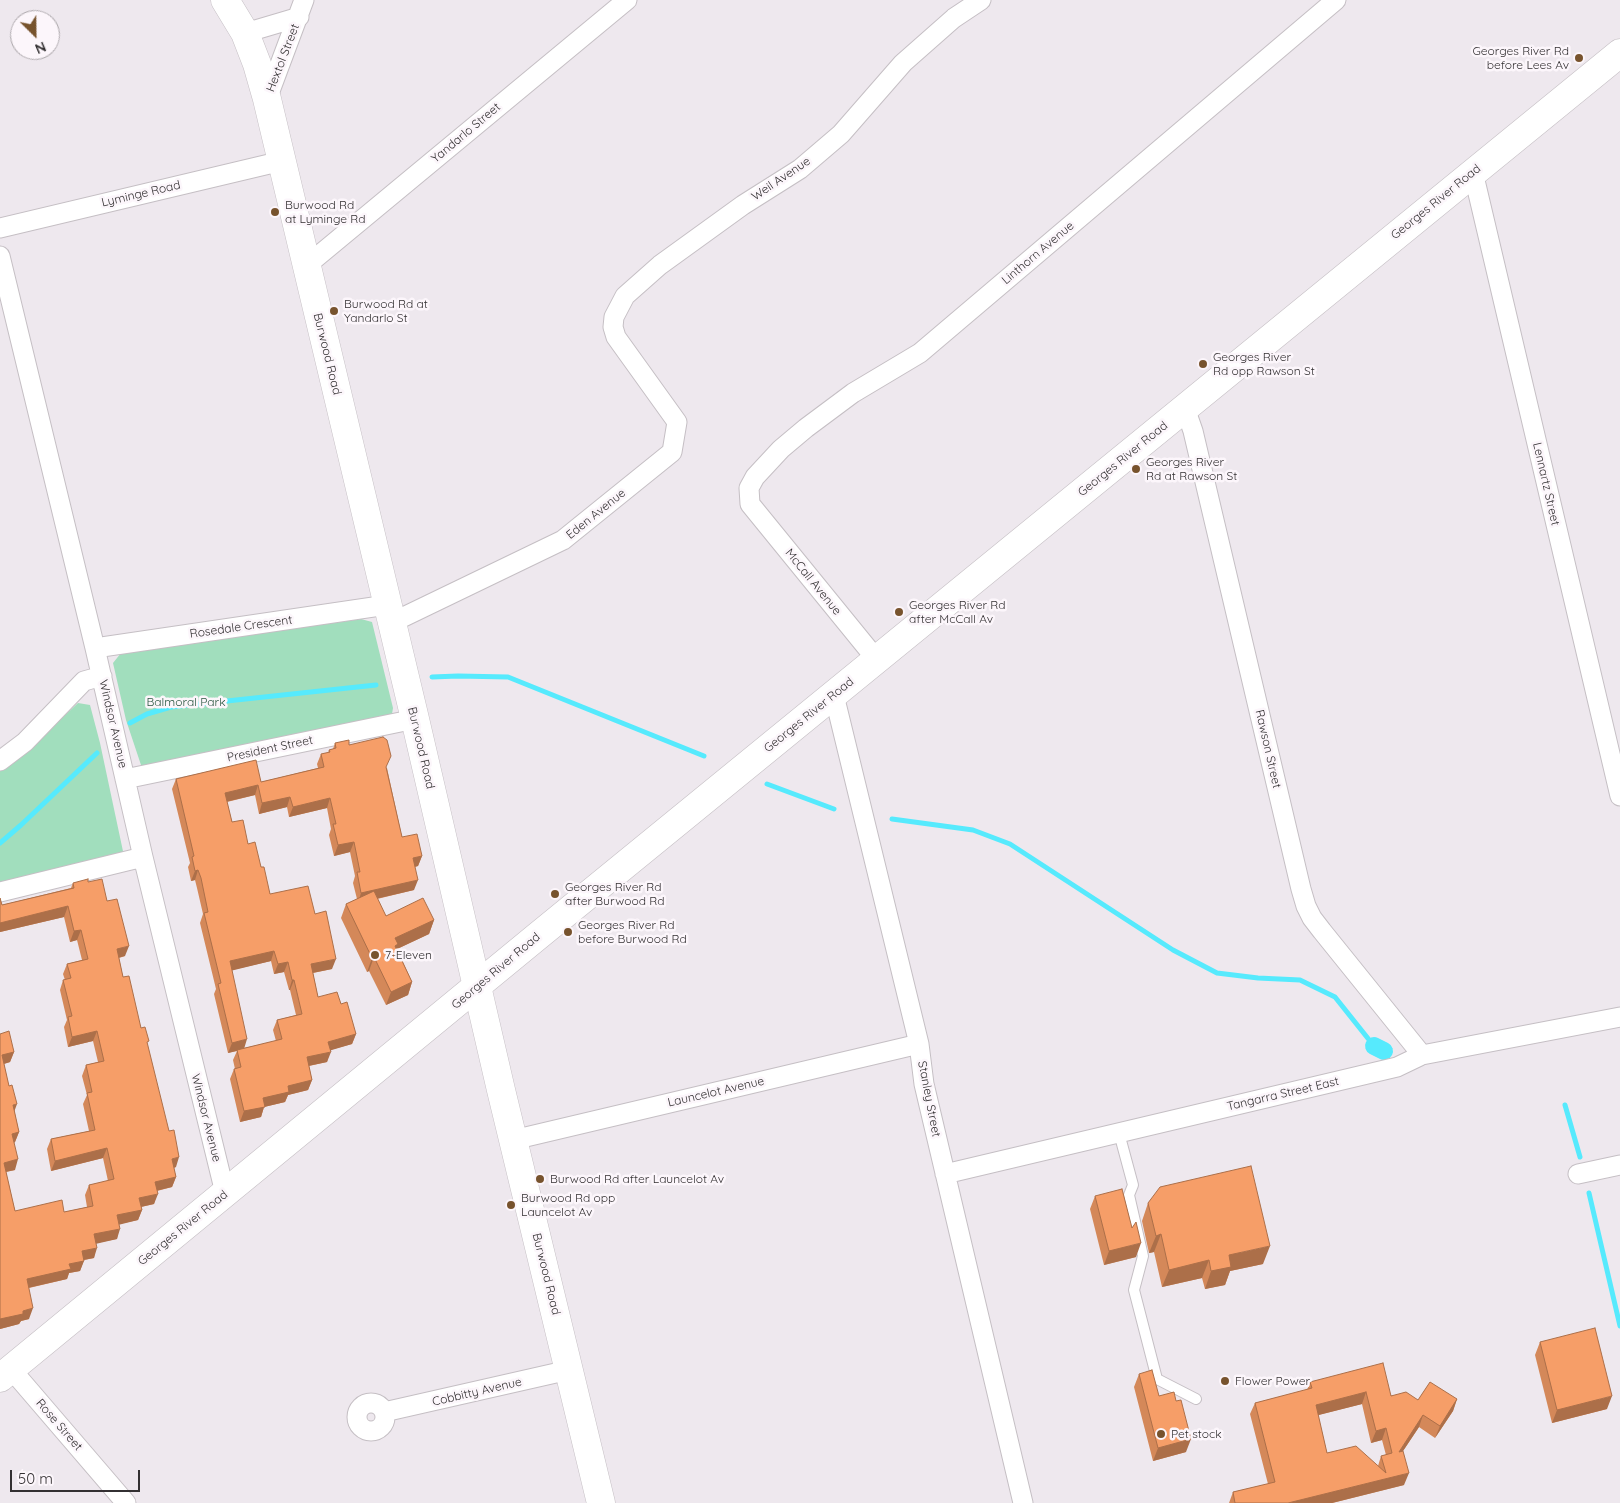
<!DOCTYPE html>
<style>
body{margin:0}
#map{position:relative;width:1620px;height:1503px;overflow:hidden;background:#eee8ee;font-family:Quicksand,sans-serif}
canvas{display:block}
.north{position:absolute;left:10px;top:10px;width:50px;height:50px;box-sizing:border-box;background:#fcf6fb;border:1px solid #aca7ab;border-radius:50%;rotate:157deg;font-size:14px;font-weight:700;line-height:20px;text-align:center;color:#333032}
.north::after{content:'';display:block;margin:auto;width:18px;height:22px;background:#77532d;clip-path:polygon(50% 0,100% 100%,50% 72%,0 100%)}
.scale{position:absolute;left:10px;top:1470px;width:130px;height:22px;box-sizing:border-box;border:2px solid #333032;border-top:0;padding-left:6px;font-size:15px;line-height:18px;white-space:nowrap;color:#333032;-webkit-text-stroke:4px #fcf6fb;paint-order:stroke}
</style>
<div id="map">
<canvas width="1620" height="1503"></canvas>
<div class="north">N</div>
<div class="scale">50 m</div>
</div>
<script>
const g = document.querySelector('canvas').getContext('2d');
g.lineJoin = 'round';
function fillPath(path, color) {
  g.fillStyle = color;
  g.fill(path, 'evenodd');
}
function toPath(rows) {
  const path = new Path2D();
  for (const r of rows) {
    if (r.length === 3) {
      path.moveTo(r[0] + r[2], r[1]);
      path.arc(r[0], r[1], r[2], 0, 2 * Math.PI);
      continue;
    }
    path.moveTo(r[0], r[1]);
    for (let i = 2; i < r.length; i += 2) path.lineTo(r[i], r[i + 1]);
  }
  return path;
}
function trace(path, color, width, dash) {
  g.strokeStyle = color;
  g.lineWidth = width;
  g.lineCap = dash ? 'butt' : 'round';
  g.setLineDash(dash || []);
  g.stroke(path);
}
function write(font, color, halo, rows, align = 'center') {
  g.font = font + ' Quicksand,sans-serif';
  g.lineWidth = 5;
  g.setLineDash([]);
  g.textBaseline = 'middle';
  g.strokeStyle = halo;
  g.fillStyle = color;
  for (const [text, x, y, turn = 0] of rows) {
    g.save();
    g.translate(x, y);
    g.rotate((+turn || 0) * Math.PI / 180);
    g.textAlign = isNaN(turn) ? turn : align;
    if (halo) g.strokeText(text, 0, 0);
    g.fillText(text, 0, 0);
    g.restore();
  }
}
fillPath(toPath([
 [361,619,372,622,393,708,392,714,387,717,142,768,126,720,113,663,121,653],
 [78,703,90,705,100,743,124,856,0,887,0,771,15,762]
]), '#a1debd');
trace(toPath([
 [432,677,458,676,508,677,704,756],
 [130,723,147,714,171,707,376,685],
 [767,784,834,809],
 [892,819,973,830,1010,844,1173,950,1217,973,1258,978,1300,980,1335,997,1374,1046],
 [0,843,21,825,97,753],
 [1565,1105,1580,1157],
 [1589,1193,1620,1326]
]), '#56eafd', 5);
trace(toPath([
 [1374,1046,1384,1051]
]), '#56eafd', 18);
const lane = toPath([
 [1119,1133,1133,1185,1129,1195,1143,1256,1134,1290,1157,1379,1196,1399]
]);
const street = toPath([
 [245,33,299,17],
 [267,99,304,0],
 [1473,172,1620,796],
 [0,228,282,161],
 [0,256,95,648,143,857,225,1193],
 [306,266,627,0],
 [1185,408,1193,431,1301,889,1306,906,1312,918,1322,931,1422,1055],
 [391,623,563,540,672,452,677,422,616,337,613,327,614,317,625,296,660,265,743,205,800,169,841,134,903,63,954,18,981,0],
 [95,648,387,605],
 [877,660,750,504,749,488,755,477,781,449,806,428,853,393,920,353,1336,0],
 [834,695,919,1044,924,1084,1023,1503],
 [0,761,25,742,84,681,102,676],
 [125,779,415,719],
 [0,892,143,857],
 [513,1140,919,1044],
 [945,1174,1397,1067,1422,1055,1620,1017],
 [1578,1174,1620,1165],
 [11,1369,126,1503],
 [371,1417,14],
 [384,1412,569,1370]
]);
const secondary = toPath([
 [225,0,245,33,257,64,267,99,415,719,501,1090,601,1503]
]);
const primary = toPath([
 [0,1378,539,935,1620,53]
]);
trace(lane, '#c5bfc4', 12);
trace(street, '#c5bfc4', 21);
trace(secondary, '#c5bfc4', 29);
trace(primary, '#c5bfc4', 29);
trace(lane, '#fff', 10);
trace(street, '#fff', 19);
trace(secondary, '#fff', 28);
trace(primary, '#fff', 28);
fillPath(toPath([
 [335,743,349,745,387,768,402,837,422,856,418,866,415,867,414,890,377,899,386,916,434,920,429,934,397,949,412,982,408,995,386,1005,369,971,367,972,341,918,346,904,357,899,353,883,355,876,350,852,334,856,329,835,331,829,327,808,289,817,287,807,259,814,255,795,227,802,232,822,248,844,261,867,270,894,315,914,332,969,313,973,318,997,341,1004,356,1034,352,1044,330,1050,327,1062,309,1066,312,1080,308,1090,288,1095,285,1102,264,1107,261,1117,240,1122,230,1079,234,1069,235,1069,233,1060,237,1051,228,1053,214,994,216,989,200,923,203,914,197,888,195,880,191,881,188,867,190,863,172,789,176,779,261,782,318,768,317,764,321,754,328,753,329,750,333,749],
 [271,961,274,974,284,972,289,990,290,990,296,1015,277,1020,273,1030,276,1041,244,1048,232,970],
 [88,882,107,901,125,956,119,958,123,977,147,1045,176,1167,174,1168,176,1177,172,1187,157,1191,154,1204,141,1207,142,1210,138,1220,119,1224,117,1239,96,1243,94,1258,84,1260,80,1271,69,1273,67,1279,29,1288,29,1319,21,1321,19,1324,0,1329,0,1034,14,1052,10,1062,4,1064,19,1132,15,1142,14,1143,15,1170,6,1172,15,1211,64,1212,87,1207,85,1195,89,1185,108,1181,103,1158,51,1171,47,1149,51,1139,89,1131,83,1104,87,1095,82,1076,86,1065,98,1062,93,1041,68,1047,64,1027,67,1020,60,990,63,980,65,980,63,974,67,964,82,960,77,940,70,942,64,917,0,932,0,898,2,905,71,888,73,883],
 [1095,1196,1136,1257,1104,1265,1090,1209],
 [1148,1203,1263,1264,1230,1271,1225,1285,1205,1289,1202,1278,1162,1287,1154,1252,1149,1253,1142,1221],
 [1540,1342,1607,1409,1552,1423,1535,1355],
 [1139,1374,1159,1396,1186,1452,1153,1461,1134,1387],
 [1310,1382,1418,1400,1457,1399,1453,1411,1435,1438,1419,1427,1403,1451,1404,1485,1332,1503,1229,1503,1233,1492,1268,1484,1250,1414,1255,1403,1307,1390],
 [1362,1404,1371,1443,1382,1440,1386,1455,1381,1456,1378,1466,1327,1453,1318,1415]
]), '#d48859');
fillPath(toPath([
 [258,785,255,795,221,803,225,793],
 [290,797,287,807,259,814,262,803],
 [330,798,327,808,289,817,293,807],
 [354,842,350,852,334,856,338,845],
 [422,856,418,866,409,868,413,858],
 [198,870,195,880,191,881,195,871],
 [418,880,414,890,358,903,361,893],
 [68,906,64,917,0,932,0,923],
 [434,920,429,934,397,949,393,958,395,938],
 [81,930,77,940,70,942,74,931],
 [129,946,125,956,113,959,117,949],
 [274,951,271,961,226,972,230,961],
 [374,957,369,971,367,972,372,958],
 [336,959,332,969,307,974,311,964],
 [288,962,284,972,274,974,278,964],
 [292,980,294,980,290,990,289,990],
 [412,982,408,995,386,1005,391,992],
 [97,1031,93,1041,68,1047,72,1037],
 [356,1034,352,1044,325,1052,328,1042],
 [247,1039,244,1049,228,1053,232,1043],
 [14,1052,10,1062,0,1065,2,1055],
 [331,1052,327,1062,303,1067,307,1057],
 [312,1080,308,1090,288,1095,285,1102,264,1107,261,1117,240,1122,244,1111,263,1098,288,1086],
 [17,1104,13,1115,13,1105],
 [19,1132,15,1142,9,1144,12,1134],
 [107,1148,103,1158,51,1171,55,1161],
 [179,1157,176,1167,168,1169,172,1159],
 [18,1159,15,1170,0,1173,4,1163],
 [176,1177,172,1187,151,1192,155,1182],
 [158,1194,154,1204,136,1208,139,1198],
 [142,1210,138,1220,114,1226,117,1215],
 [120,1229,117,1239,91,1245,94,1234],
 [1161,1234,1154,1252,1149,1253,1156,1236],
 [1141,1243,1136,1257,1104,1265,1109,1251],
 [1270,1246,1263,1264,1230,1271,1225,1285,1205,1289,1211,1271,1229,1255],
 [97,1248,94,1258,78,1261,82,1251],
 [1209,1260,1202,1278,1162,1287,1169,1270],
 [84,1261,80,1271,69,1273,67,1279,23,1289,27,1279,69,1264],
 [33,1308,29,1319,21,1321,19,1324,0,1329,0,1319,23,1311],
 [1366,1392,1362,1404,1311,1417,1316,1405],
 [1612,1396,1607,1409,1552,1423,1557,1410],
 [1457,1399,1453,1411,1435,1438,1440,1426],
 [1423,1415,1419,1427,1395,1463,1399,1452],
 [1386,1428,1382,1440,1371,1443,1376,1431],
 [1191,1439,1186,1452,1153,1461,1158,1448],
 [1409,1473,1404,1485,1332,1503,1288,1503]
]), '#ac6f49');
const building = toPath([
 [383,737,387,740,391,756,386,767,402,837,417,834,422,856,413,858,418,880,361,893,357,872,360,872,354,842,338,845,333,824,336,824,330,798,293,807,290,797,262,803,258,785,225,793,232,822,243,820,248,844,255,842,261,867,264,867,270,894,308,886,315,914,326,911,336,959,311,964,318,997,337,992,341,1004,347,1002,356,1034,328,1042,331,1052,307,1057,312,1080,288,1086,289,1092,263,1098,265,1107,244,1111,234,1069,241,1067,237,1050,282,1039,277,1020,302,1014,294,980,292,980,288,962,278,964,274,951,230,961,247,1039,232,1043,218,984,221,983,204,913,208,912,201,878,198,870,195,871,192,857,194,856,176,779,256,760,261,782,324,767,321,754,330,752,329,750,336,748,335,743,349,740,349,745,383,737],
 [88,879,88,882,102,879,107,901,117,899,129,946,117,949,123,977,129,976,141,1028,145,1027,149,1041,147,1042,169,1131,174,1130,179,1157,172,1159,176,1177,155,1182,158,1194,139,1198,142,1210,117,1215,120,1229,94,1234,97,1248,82,1251,84,1261,69,1264,71,1269,27,1279,33,1308,23,1311,23,1314,0,1319,0,1034,9,1031,14,1052,2,1055,9,1086,12,1085,17,1104,13,1105,19,1132,12,1134,18,1159,4,1163,15,1211,62,1200,64,1212,93,1206,89,1185,114,1179,107,1148,55,1161,51,1139,95,1130,87,1093,92,1092,86,1065,104,1061,97,1031,72,1037,68,1017,72,1016,63,980,71,978,67,964,88,959,81,930,74,931,68,906,0,923,0,898,2,905,74,888,73,883,88,879],
 [374,891,386,916,423,898,434,920,395,938,398,944,395,946,412,982,391,992,374,957,372,958,346,904,374,891],
 [1251,1166,1270,1246,1229,1255,1231,1267,1211,1271,1209,1260,1169,1270,1161,1234,1156,1236,1148,1203,1160,1187,1251,1166],
 [1122,1189,1132,1228,1136,1222,1141,1243,1109,1251,1095,1196,1122,1189],
 [1595,1328,1612,1396,1557,1410,1540,1342,1595,1328],
 [1383,1363,1391,1396,1406,1392,1418,1400,1430,1382,1457,1399,1440,1426,1423,1415,1399,1452,1403,1451,1409,1473,1288,1503,1235,1503,1233,1492,1275,1482,1255,1403,1312,1388,1310,1382,1383,1363],
 [1366,1392,1376,1431,1386,1428,1392,1453,1381,1456,1386,1473,1356,1446,1327,1453,1316,1405,1366,1392],
 [1152,1370,1159,1396,1174,1392,1176,1401,1181,1400,1191,1439,1158,1448,1139,1374,1152,1370]
]);
fillPath(building, '#f69e68');
trace(building, '#ac6f49', 1);
for (const [x, y, r, color] of [
 [1579,58,5,"#77532d"],
 [275,212,5,"#77532d"],
 [334,311,5,"#77532d"],
 [1203,364,5,"#77532d"],
 [1136,469,5,"#77532d"],
 [899,612,5,"#77532d"],
 [555,894,5,"#77532d"],
 [568,932,5,"#77532d"],
 [375,955,5,"#77532d"],
 [540,1179,5,"#77532d"],
 [511,1205,5,"#77532d"],
 [1225,1381,5,"#77532d"],
 [1161,1434,5,"#77532d"]
]) {
  const dot = new Path2D();
  dot.arc(x, y, r, 0, 2 * Math.PI);
  g.fillStyle = color;
  g.fill(dot);
  trace(dot, '#fcf6fb', 2);
}
write('12px', '#333032', '#fcf6fb', [
 ["Georges River Rd",1569,51,"right"],
 ["before Lees Av",1569,65,"right"],
 ["Burwood Rd",285,205],
 ["at Lyminge Rd",285,219],
 ["Burwood Rd at",344,304],
 ["Yandarlo St",344,318],
 ["Georges River",1213,357],
 ["Rd opp Rawson St",1213,371],
 ["Georges River",1146,462],
 ["Rd at Rawson St",1146,476],
 ["Georges River Rd",909,605],
 ["after McCall Av",909,619],
 ["Georges River Rd",565,887],
 ["after Burwood Rd",565,901],
 ["Georges River Rd",578,925],
 ["before Burwood Rd",578,939],
 ["7-Eleven",385,955],
 ["Burwood Rd after Launcelot Av",550,1179],
 ["Burwood Rd opp",521,1198],
 ["Launcelot Av",521,1212],
 ["Flower Power",1235,1381],
 ["Pet stock",1171,1434]
], 'left');
write('12px', '#333032', '#fcf6fb', [
 ["Hextol Street",283,58,-69],
 ["Yandarlo Street",466,133,-40],
 ["Weil Avenue",781,179,-34],
 ["Lyminge Road",141,194,-13],
 ["Georges River Road",1436,202,-39],
 ["Linthorn Avenue",1038,253,-40],
 ["Burwood Road",327,354,76],
 ["Georges River Road",1123,459,-39],
 ["Lennartz Street",1546,484,77],
 ["Eden Avenue",596,514,-39],
 ["McCall Avenue",813,582,51],
 ["Rosedale Crescent",241,627,-8],
 ["Georges River Road",809,715,-39],
 ["Windsor Avenue",113,724,77],
 ["Burwood Road",421,748,77],
 ["President Street",270,749,-12],
 ["Rawson Street",1268,749,77],
 ["Georges River Road",496,971,-40],
 ["Launcelot Avenue",716,1092,-13],
 ["Tangarra Street East",1283,1094,-13],
 ["Stanley Street",929,1099,79],
 ["Windsor Avenue",206,1118,76],
 ["Georges River Road",183,1228,-39],
 ["Burwood Road",546,1274,76],
 ["Cobbitty Avenue",477,1392,-13],
 ["Rose Street",59,1425,49]
]);
write('12px', '#28553f', '#fcf6fb', [
 ["Balmoral Park",186,702]
]);
</script>
